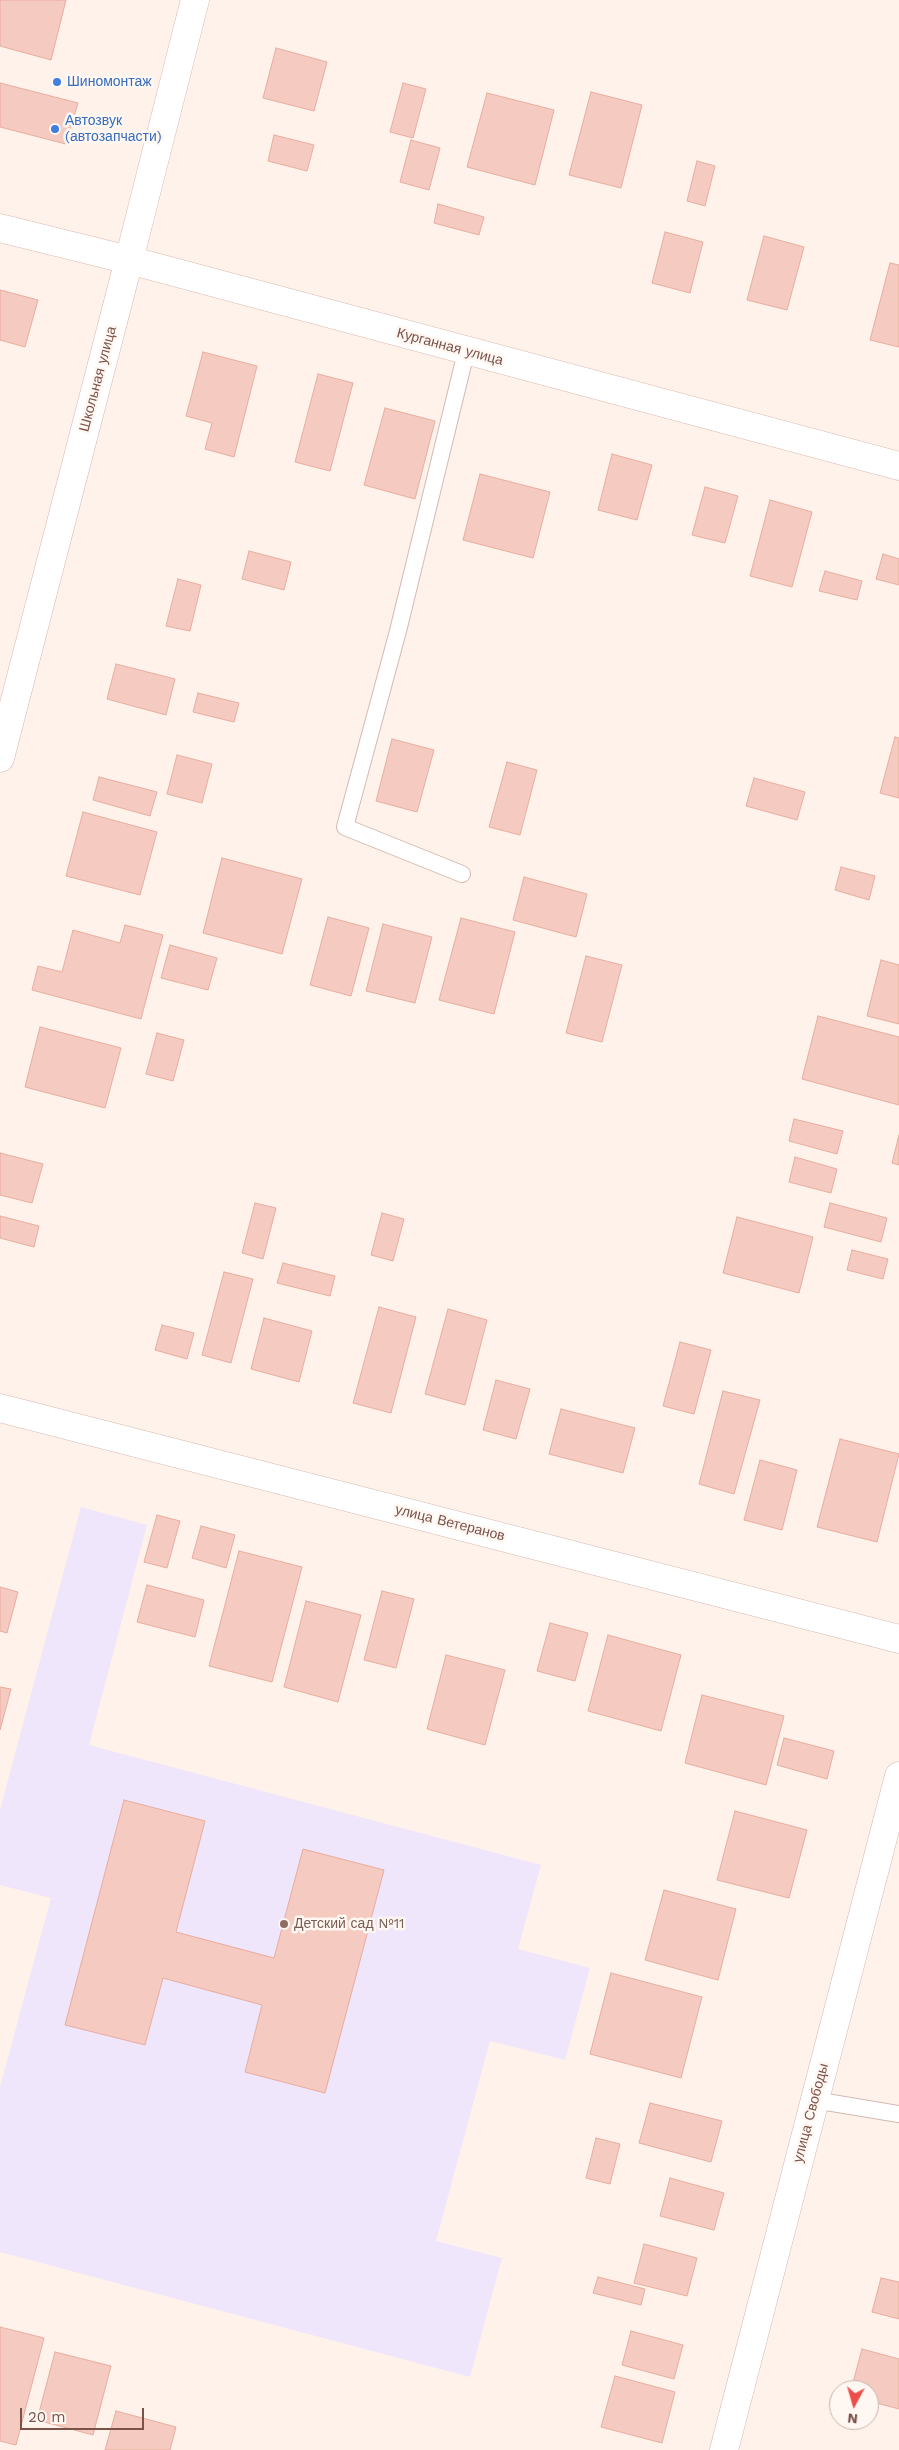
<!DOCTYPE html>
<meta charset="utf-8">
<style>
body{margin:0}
#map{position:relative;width:899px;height:2450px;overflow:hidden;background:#fef2ea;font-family:"Work Sans",sans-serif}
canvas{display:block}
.north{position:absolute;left:829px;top:2380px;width:50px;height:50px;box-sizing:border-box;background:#fff7f2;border:1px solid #cab5af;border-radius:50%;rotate:186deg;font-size:14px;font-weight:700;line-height:20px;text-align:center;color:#7b524a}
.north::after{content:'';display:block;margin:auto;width:18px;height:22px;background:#ee4d49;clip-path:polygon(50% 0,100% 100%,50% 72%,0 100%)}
.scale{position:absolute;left:20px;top:2408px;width:124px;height:22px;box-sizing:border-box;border:2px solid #7b524a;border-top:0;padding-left:6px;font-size:15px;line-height:18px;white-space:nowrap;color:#7b524a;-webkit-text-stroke:4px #fff7f2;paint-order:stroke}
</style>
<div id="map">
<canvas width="899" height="2450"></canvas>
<div class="north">N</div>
<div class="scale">20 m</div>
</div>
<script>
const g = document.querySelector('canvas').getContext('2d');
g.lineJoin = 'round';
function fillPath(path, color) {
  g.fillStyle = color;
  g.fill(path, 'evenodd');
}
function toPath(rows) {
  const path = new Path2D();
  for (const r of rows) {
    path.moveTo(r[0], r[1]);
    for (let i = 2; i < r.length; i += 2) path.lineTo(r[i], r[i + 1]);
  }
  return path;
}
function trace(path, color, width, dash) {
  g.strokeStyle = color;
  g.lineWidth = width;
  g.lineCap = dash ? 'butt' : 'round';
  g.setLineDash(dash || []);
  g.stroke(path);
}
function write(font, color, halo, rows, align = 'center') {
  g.font = font + ' "Work Sans",sans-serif';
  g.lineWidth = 5;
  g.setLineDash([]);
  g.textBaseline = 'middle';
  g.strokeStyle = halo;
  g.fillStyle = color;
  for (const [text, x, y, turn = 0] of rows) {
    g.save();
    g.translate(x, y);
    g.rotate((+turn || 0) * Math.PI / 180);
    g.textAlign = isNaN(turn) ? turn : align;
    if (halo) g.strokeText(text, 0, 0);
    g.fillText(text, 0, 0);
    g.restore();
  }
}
fillPath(toPath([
 [81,1507,147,1525,89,1745,541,1865,518,1949,590,1968,565,2060,490,2041,436,2241,502,2258,470,2377,0,2252,0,2087,51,1898,0,1885,0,1810]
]), '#efe6fb');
const building = toPath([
 [0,0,66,0,51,60,0,46,0,0],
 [276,48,327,62,314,111,263,98,276,48],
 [0,83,78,103,66,144,0,127,0,83],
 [403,83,426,89,413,138,390,132,403,83],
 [591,92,642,105,621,188,569,175,591,92],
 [487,93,554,110,535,185,467,167,487,93],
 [274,135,314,145,307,171,268,161,274,135],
 [411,140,440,148,429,190,400,182,411,140],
 [697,161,715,166,705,206,687,201,697,161],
 [438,204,484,217,479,235,434,223,438,204],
 [665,232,703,242,690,293,652,283,665,232],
 [764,236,804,247,787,310,747,300,764,236],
 [890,263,899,265,899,347,870,340,890,263],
 [0,290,38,300,25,347,0,340,0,290],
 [203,352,257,366,234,457,205,449,212,423,186,416,203,352],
 [318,374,353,383,330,471,295,462,318,374],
 [385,408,435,421,415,499,364,485,385,408],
 [612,454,652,465,637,520,598,510,612,454],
 [480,474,550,492,533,558,463,540,480,474],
 [705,487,738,496,725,543,692,535,705,487],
 [770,500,812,512,792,587,750,576,770,500],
 [249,551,291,562,284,590,242,579,249,551],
 [883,554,899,559,899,585,876,579,883,554],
 [825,571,862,581,857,600,819,591,825,571],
 [178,579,201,585,190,631,166,626,178,579],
 [116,664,175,679,166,715,107,699,116,664],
 [198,693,239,703,234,722,193,712,198,693],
 [895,737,899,738,899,798,880,793,895,737],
 [392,739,434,750,417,812,376,801,392,739],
 [177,755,212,764,202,803,167,794,177,755],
 [507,762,537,770,520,835,489,827,507,762],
 [99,777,157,792,150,816,93,800,99,777],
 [754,778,805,792,797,820,746,806,754,778],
 [83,812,157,832,140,895,66,876,83,812],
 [222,858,302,879,282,954,203,933,222,858],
 [841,867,875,876,869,900,835,890,841,867],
 [524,877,587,894,576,937,513,920,524,877],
 [328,917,369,928,351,996,310,985,328,917],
 [461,918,515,932,494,1014,439,1000,461,918],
 [383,924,432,937,415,1003,366,991,383,924],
 [125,925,163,935,141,1019,32,990,38,966,62,972,73,930,120,943,125,925],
 [170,945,217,958,208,990,161,978,170,945],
 [586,956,622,965,602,1042,566,1033,586,956],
 [881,960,899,965,899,1024,867,1016,881,960],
 [818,1016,899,1037,899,1105,802,1079,818,1016],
 [40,1027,121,1048,105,1108,25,1087,40,1027],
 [157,1033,184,1040,173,1081,146,1074,157,1033],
 [794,1119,843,1131,837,1154,789,1141,794,1119],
 [899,1135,899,1165,892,1163,899,1135],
 [0,1153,43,1164,32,1203,0,1195,0,1153],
 [795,1157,837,1169,831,1193,789,1182,795,1157],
 [255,1203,276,1208,263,1259,242,1253,255,1203],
 [830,1203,887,1218,881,1242,824,1227,830,1203],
 [382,1213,404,1219,393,1261,371,1255,382,1213],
 [0,1216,39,1226,34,1247,0,1238,0,1216],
 [737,1217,813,1237,799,1293,723,1273,737,1217],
 [852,1250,888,1259,883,1279,847,1270,852,1250],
 [283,1263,335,1276,330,1296,277,1283,283,1263],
 [224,1272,253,1279,231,1363,202,1355,224,1272],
 [379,1307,416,1317,391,1413,353,1403,379,1307],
 [448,1309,487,1320,465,1405,425,1394,448,1309],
 [264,1318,312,1331,299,1382,251,1369,264,1318],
 [162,1325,194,1333,187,1359,155,1350,162,1325],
 [680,1342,711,1350,694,1414,663,1406,680,1342],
 [496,1380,530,1389,516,1439,483,1430,496,1380],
 [723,1391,760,1400,734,1494,699,1484,723,1391],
 [561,1409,635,1428,623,1473,549,1454,561,1409],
 [840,1439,899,1454,877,1542,817,1527,840,1439],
 [760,1460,797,1470,782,1530,744,1520,760,1460],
 [157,1515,180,1521,167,1568,144,1562,157,1515],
 [201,1526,235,1535,226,1568,192,1558,201,1526],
 [239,1551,302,1567,272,1682,209,1666,239,1551],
 [147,1585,204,1600,195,1637,137,1622,147,1585],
 [0,1587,18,1592,7,1633,0,1631,0,1587],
 [382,1591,414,1599,396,1668,364,1660,382,1591],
 [306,1601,361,1615,338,1702,284,1687,306,1601],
 [550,1623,588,1633,575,1681,537,1671,550,1623],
 [608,1635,681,1655,661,1731,588,1711,608,1635],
 [446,1655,505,1670,485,1745,427,1729,446,1655],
 [0,1687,11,1689,0,1730,0,1687],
 [702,1695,784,1716,766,1785,685,1763,702,1695],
 [784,1738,834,1751,827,1779,777,1765,784,1738],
 [124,1800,205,1821,176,1932,274,1958,303,1849,384,1870,325,2093,245,2072,262,2005,163,1978,145,2045,65,2025,124,1800],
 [735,1811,807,1830,789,1898,717,1880,735,1811],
 [664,1890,736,1909,718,1980,645,1960,664,1890],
 [611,1973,702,1997,681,2078,590,2054,611,1973],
 [650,2103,722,2121,711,2162,639,2143,650,2103],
 [596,2138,620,2144,610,2184,586,2178,596,2138],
 [670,2178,724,2193,714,2230,660,2216,670,2178],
 [644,2244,697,2258,687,2296,634,2283,644,2244],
 [598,2277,645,2289,641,2305,593,2293,598,2277],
 [881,2278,899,2282,899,2319,872,2312,881,2278],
 [0,2327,44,2338,16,2445,0,2441,0,2327],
 [631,2331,683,2345,674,2379,622,2365,631,2331],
 [862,2349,899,2359,899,2409,869,2401,869,2390,851,2390,862,2349],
 [55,2352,111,2366,93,2435,37,2420,55,2352],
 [615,2376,675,2392,662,2443,601,2427,615,2376],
 [116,2411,176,2427,170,2450,105,2450,116,2411]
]);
fillPath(building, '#f5cac0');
trace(building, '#e9ac9f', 1);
const lane = toPath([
 [462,874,345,827,398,631,466,352],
 [814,2100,899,2114]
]);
const street = toPath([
 [0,758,129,260],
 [0,1408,899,1639],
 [724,2450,899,1776]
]);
const secondary = toPath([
 [0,228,129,260,899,466],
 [129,260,195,0]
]);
trace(lane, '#d4b9b1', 18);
trace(street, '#d4b9b1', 29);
trace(secondary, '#d9bab0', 29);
trace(lane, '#fff', 16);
trace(street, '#fff', 28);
trace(secondary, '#fff', 28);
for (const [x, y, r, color] of [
 [57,82,5,"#3f7fe0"],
 [55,129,5,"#3f7fe0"],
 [284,1924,5,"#8d6e63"]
]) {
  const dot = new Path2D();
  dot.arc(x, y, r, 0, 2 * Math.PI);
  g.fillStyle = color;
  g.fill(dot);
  trace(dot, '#fff7f2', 2);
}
write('14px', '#366cbe', '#fff7f2', [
 ["Шиномонтаж",67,82],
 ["Автозвук",65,121],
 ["(автозапчасти)",65,137]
], 'left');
write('14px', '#7b524a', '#fff7f2', [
 ["Курганная улица",450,347,15],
 ["Школьная улица",98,379,-75],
 ["улица Ветеранов",450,1523,14],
 ["улица Свободы",811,2113,-75]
]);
write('14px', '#785e54', '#fff7f2', [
 ["Детский сад №11",294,1924]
], 'left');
</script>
